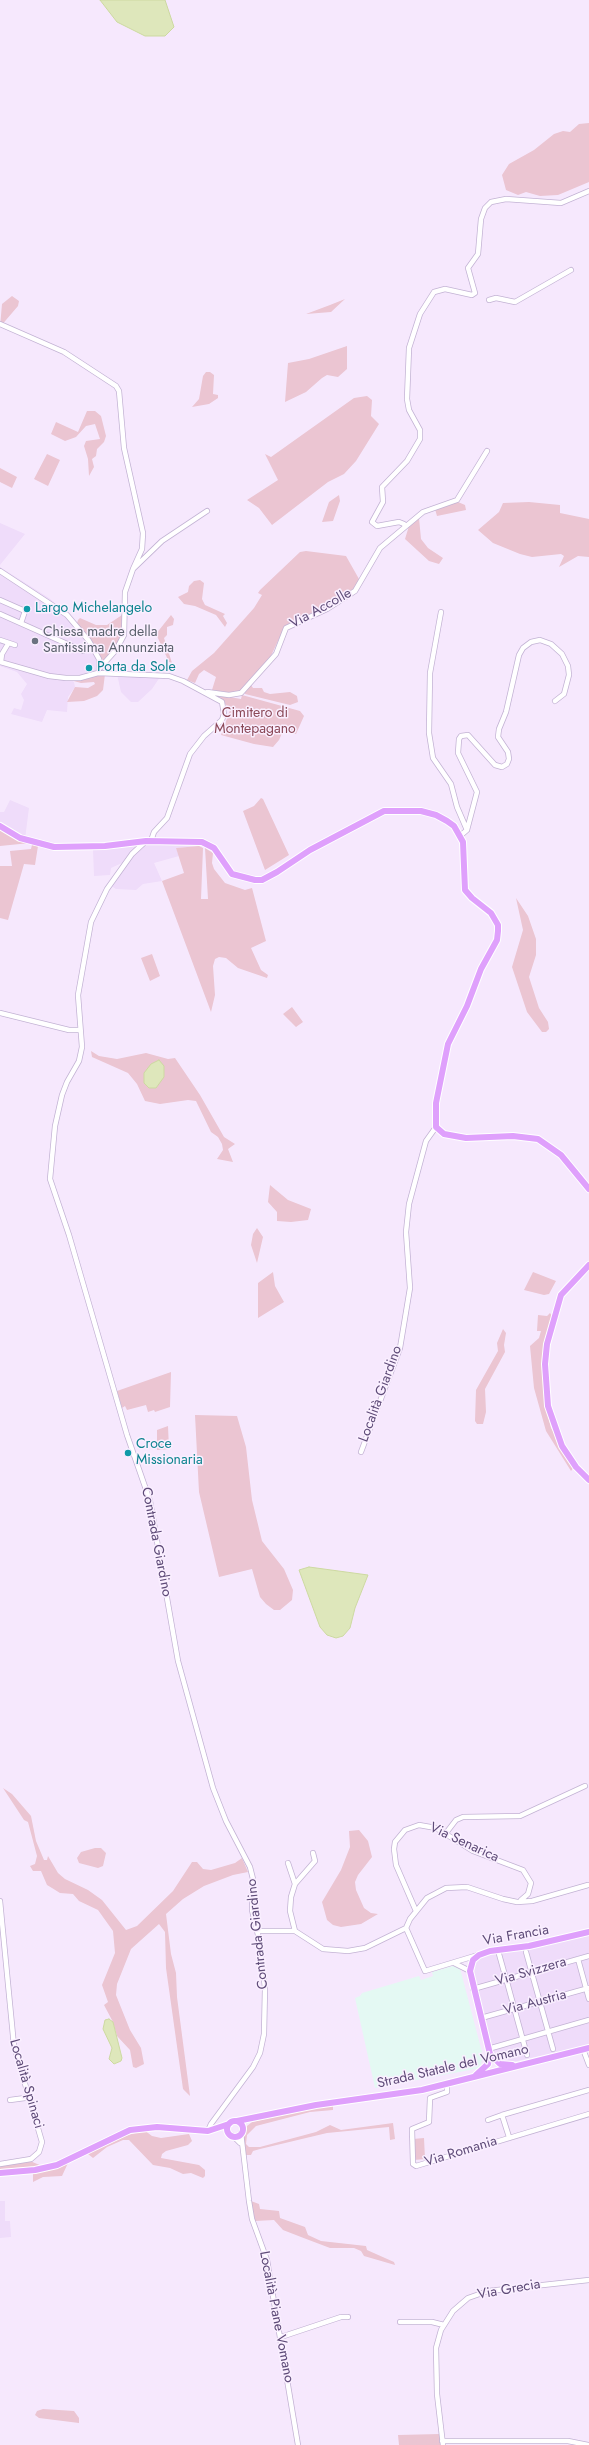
<!DOCTYPE html>
<meta charset="utf-8">
<style>
body{margin:0}
canvas{display:block;background:#f6e8fd}
</style>
<canvas width="589" height="2445"></canvas>
<script>
const g = document.querySelector('canvas').getContext('2d');
g.lineJoin = 'round';
function fillPath(path, color) {
  g.fillStyle = color;
  g.fill(path, 'evenodd');
}
function toPath(rows) {
  const path = new Path2D();
  for (const r of rows) {
    if (r.length === 3) {
      path.moveTo(r[0] + r[2], r[1]);
      path.arc(r[0], r[1], r[2], 0, 2 * Math.PI);
      continue;
    }
    path.moveTo(r[0], r[1]);
    for (let i = 2; i < r.length; i += 2) path.lineTo(r[i], r[i + 1]);
  }
  return path;
}
function trace(path, color, width, dash) {
  g.strokeStyle = color;
  g.lineWidth = width;
  g.lineCap = dash ? 'butt' : 'round';
  g.setLineDash(dash || []);
  g.stroke(path);
}
function write(font, color, halo, rows, align = 'center') {
  g.font = font + ' Jost,sans-serif';
  g.lineWidth = 3;
  g.setLineDash([]);
  g.textBaseline = 'middle';
  g.strokeStyle = halo;
  g.fillStyle = color;
  for (const [text, x, y, turn = 0] of rows) {
    g.save();
    g.translate(x, y);
    g.rotate((+turn || 0) * Math.PI / 180);
    g.textAlign = isNaN(turn) ? turn : align;
    if (halo) g.strokeText(text, 0, 0);
    g.fillText(text, 0, 0);
    g.restore();
  }
}
fillPath(toPath([
 [0,523,25,534,0,565],
 [0,567,49,598,72,618,96,647,102,665,99,674,72,680,74,682,75,687,68,697,67,712,47,710,42,722,11,714,14,708,21,710,24,700,21,694,27,684,17,672,0,666],
 [117,674,160,677,152,689,138,702,131,702,121,692],
 [10,800,29,808,25,839,0,825,0,812,4,812],
 [155,843,191,843,199,846,176,848,179,856,154,863,162,881,143,884,136,890,116,889,108,884,123,864,122,863,111,868,110,875,94,876,93,849],
 [589,1931,589,2045,508,2063,497,2059,492,2054,474,1973,476,1953],
 [0,2201,5,2201,5,2221,10,2221,11,2237,0,2238]
]), '#efdcfa');
fillPath(toPath([
 [453,1966,460,1968,461,1972,483,2056,480,2068,375,2088,355,1998,360,1996,362,1993,419,1976,421,1980,433,1976,432,1972]
]), '#e4f9f3');
fillPath(toPath([
 [589,123,589,182,558,195,540,196,526,192,518,195,506,190,502,175,509,164,534,150,554,134,563,131,570,132,579,124],
 [12,296,19,301,18,306,0,327,2,304],
 [345,299,331,312,306,314,330,305],
 [347,346,347,369,338,377,327,375,322,378,306,392,285,402,288,363,309,359],
 [206,372,210,372,214,375,213,394,218,395,218,398,209,404,192,407,199,399,203,376],
 [367,396,372,400,371,416,379,424,356,461,344,474,328,482,272,525,259,508,247,500,278,480,265,454,271,457,354,398],
 [87,411,95,411,101,416,106,436,104,442,97,449,96,456,92,459,94,467,89,476,88,459,84,446,86,441,100,439,95,424,86,426,76,437,65,441,51,434,56,422,78,432],
 [47,454,60,460,48,486,34,479],
 [0,468,17,477,12,488,0,482],
 [339,495,340,501,333,521,322,522,329,502],
 [458,502,465,505,466,510,437,516,435,509],
 [529,502,560,505,560,513,589,519,589,557,578,556,559,567,564,556,561,554,532,557,520,554,493,543,478,530,499,512,503,503],
 [419,518,421,539,428,548,443,558,439,564,429,561,405,539,409,526],
 [306,551,346,556,359,579,355,588,345,597,285,626,270,658,241,690,233,693,212,690,216,677,204,670,199,674,195,683,187,680,192,671,214,653,254,608,262,595,258,593,260,590,300,552],
 [200,580,204,583,202,599,205,605,225,614,223,616,227,623,225,627,216,615,195,606,184,604,178,597,188,592,189,586,194,581],
 [122,615,122,635,117,646,102,665,96,647,77,623,78,620,80,618,96,625,107,625],
 [171,615,174,619,173,625,167,627,167,635,164,638,172,663,169,662,156,634],
 [105,674,103,690,97,696,84,701,67,702,75,687,88,688,95,684,94,682,81,683,70,680],
 [251,685,253,688,262,688,264,692,270,694,290,692,297,696,298,702,290,705,245,694,244,692],
 [218,695,241,699,242,695,300,711,304,716,296,734,283,731,279,740,273,747,254,744,221,735,230,710],
 [261,798,263,799,289,855,265,870,243,811,254,806],
 [0,827,30,843,0,846],
 [32,845,38,846,35,865,24,864,8,920,0,918,0,866,12,866,10,851,31,849],
 [199,846,203,848,201,899,208,899,205,848,213,853,212,863,214,869,225,883,245,890,252,888,266,941,251,948,261,970,268,975,267,978,238,968,226,958,219,957,215,959,213,966,215,995,211,1012,162,881,184,873,176,848],
 [516,898,528,916,536,939,536,955,529,977,539,1008,548,1022,549,1029,546,1032,542,1032,527,1012,512,967,523,930],
 [152,954,160,976,150,981,141,958],
 [292,1007,303,1022,296,1027,283,1014],
 [91,1051,99,1056,117,1059,146,1053,168,1059,175,1058,200,1095,224,1137,235,1144,228,1149,233,1162,217,1159,223,1150,222,1144,218,1137,211,1132,196,1101,188,1100,160,1104,145,1101,137,1084,128,1073,92,1057],
 [270,1185,288,1200,311,1209,308,1220,291,1222,277,1221,277,1212,268,1202],
 [257,1228,263,1237,257,1263,251,1245,253,1234],
 [273,1272,275,1286,284,1302,258,1318,258,1283],
 [533,1272,556,1281,549,1294,544,1295,524,1290],
 [550,1313,552,1316,543,1354,544,1399,551,1428,574,1467,571,1471,546,1431,534,1388,530,1346,539,1338,541,1331,537,1331,538,1315,547,1316],
 [503,1329,506,1333,504,1345,505,1352,485,1389,486,1412,483,1424,477,1424,475,1421,476,1390,498,1351,497,1343],
 [171,1372,170,1407,155,1412,154,1410,148,1412,146,1405,127,1410,125,1406,122,1408,117,1391],
 [195,1415,237,1416,246,1447,252,1500,262,1541,284,1569,293,1590,292,1600,280,1610,274,1610,266,1604,260,1597,252,1569,219,1577,199,1492],
 [168,1426,169,1449,157,1450,157,1430],
 [3,1788,12,1794,31,1816,36,1841,44,1860,47,1860,48,1856,58,1873,65,1879,88,1890,102,1900,126,1930,137,1926,173,1891,192,1862,197,1862,203,1869,211,1870,235,1863,242,1858,248,1872,233,1875,204,1886,183,1899,166,1914,171,1954,176,1973,177,1997,190,2096,183,2089,166,1968,165,1932,159,1924,131,1949,117,1984,116,1995,130,2030,141,2048,144,2064,136,2068,133,2067,130,2050,117,2036,113,2022,104,2005,108,2002,102,1985,115,1953,113,1931,98,1910,79,1901,73,1894,60,1893,52,1888,47,1885,41,1871,33,1871,30,1866,35,1864,37,1856,28,1822,24,1820],
 [359,1830,368,1841,372,1857,358,1875,355,1882,356,1890,364,1908,371,1913,378,1914,361,1924,341,1927,333,1925,327,1920,322,1902,341,1870,350,1847,349,1831],
 [95,1848,101,1848,106,1853,103,1866,98,1868,79,1863,77,1858,81,1852],
 [333,2105,333,2110,310,2112,256,2126,247,2135,246,2144,249,2147,260,2147,316,2132,330,2125,341,2130,393,2123,395,2139,390,2140,389,2127,327,2133,260,2149,253,2151,251,2155,245,2155,243,2132,247,2126,252,2122,304,2110],
 [144,2130,152,2136,161,2138,189,2134,192,2141,188,2145,166,2151,162,2154,161,2158,199,2165,205,2170,205,2176,203,2178,191,2173,183,2174,170,2168,153,2165,129,2140,123,2140,107,2147,93,2158,88,2154,107,2142],
 [424,2138,425,2159,414,2160,413,2139],
 [30,2161,42,2166,0,2169,0,2166],
 [68,2163,62,2176,43,2177,33,2182,33,2173],
 [251,2201,259,2204,260,2209,279,2211,280,2218,305,2227,308,2235,321,2241,366,2246,367,2250,394,2262,395,2265,364,2256,361,2251,354,2248,330,2248,301,2237,283,2230,274,2220,255,2221],
 [43,2409,74,2411,79,2418,79,2423,39,2418,35,2415,37,2411],
 [440,2434,441,2445,399,2445,398,2435]
]), '#ebc5d2');
const water = toPath([
 [100,0,165,0,174,27,165,36,145,36,117,22,100,0],
 [159,1060,164,1066,164,1077,156,1088,149,1088,144,1083,144,1073,151,1064,159,1060],
 [309,1567,368,1575,355,1608,350,1628,343,1636,336,1638,327,1635,320,1627,299,1570,309,1567],
 [109,2019,113,2022,122,2058,121,2061,114,2064,109,2059,112,2048,103,2029,105,2020,109,2019]
]);
fillPath(water, '#dee7bb');
trace(water, '#cdd9a1', 1);
const minor = toPath([
 [489,300,496,298,515,302,571,270],
 [0,324,64,352,116,386,119,391,124,448,143,533,142,549,133,569],
 [405,527,423,512,457,500,487,451],
 [0,571,67,615,89,641,99,659,99,669],
 [0,600,25,611,21,623],
 [441,612,430,673,429,733,433,758,451,784,457,807,467,830],
 [0,614,83,651],
 [0,640,15,645],
 [0,662,49,676,66,678,80,678,98,673,169,676,183,681,222,702,224,714,222,720,204,736,190,754,167,818,154,832,151,841],
 [1,662,2,654,8,644],
 [99,669,116,650,124,635,125,592,133,569,162,541,207,511],
 [207,692,229,695,241,693,276,654,286,628,327,609,355,591,380,548,405,527,404,524,399,522,377,526,372,522,383,502,382,487,407,461,420,439,420,430,409,410,407,399,409,348,420,314,434,292,445,289,472,295,475,293,468,268,478,254,481,219,485,208,491,202,506,199,561,203,589,191],
 [460,836,467,830,477,792,458,753,459,739,461,736,468,735,495,765,502,767,507,764,509,759,508,752,498,737,499,729,506,712,519,655,523,648,531,642,540,640,551,644,562,654,568,666,569,675,564,694,555,701],
 [146,841,132,854,107,889,91,922,78,995,82,1047,79,1061,67,1082,62,1095,55,1126,50,1179,69,1235,127,1435,150,1501,178,1661,213,1788,226,1821,250,1867,253,1879,252,1910,259,1939,265,1988,264,2034,260,2053,253,2067,211,2124,208,2131],
 [0,1013,69,1030,80,1030],
 [361,1452,400,1348,410,1288,406,1232,409,1204,426,1141,436,1127],
 [446,1833,456,1820,463,1817,520,1816,585,1786],
 [288,1863,295,1884],
 [0,1901,14,2046,42,2142,39,2152,31,2159,0,2164],
 [416,1911,396,1865,394,1849,395,1842,405,1830,419,1825,436,1828,473,1851,523,1870,531,1883,528,1894,521,1900],
 [406,1928,425,1971,478,1955],
 [258,1931,295,1931,323,1949,348,1951,365,1948,406,1928,410,1919,427,1898,446,1888,467,1887,503,1899,517,1902,532,1901,588,1885],
 [295,1931,290,1911,291,1897,295,1884,315,1861,313,1853],
 [526,1952,553,2049],
 [499,1954,506,1979],
 [578,1959,589,1999],
 [454,1963,470,1971],
 [507,1982,527,2055],
 [473,1989,589,1956],
 [481,2018,589,1988],
 [488,2049,589,2020],
 [583,2049,589,2065],
 [447,2084,447,2092,430,2098,429,2122,412,2129,413,2164,416,2166,589,2114],
 [10,2100,25,2098,28,2095],
 [488,2120,502,2115],
 [241,2133,249,2201,252,2219,267,2260,298,2445],
 [233,2136,240,2143],
 [509,2137,502,2115,589,2090],
 [400,2322,432,2322,444,2325],
 [281,2337,341,2317,348,2317],
 [442,2441,568,2441,588,2445],
 [443,2445,437,2394,436,2348,441,2330,453,2311,468,2298,488,2291,589,2280]
]);
const major = toPath([
 [0,826,20,838,54,847,105,846,146,841,202,842,214,848,232,874,255,880,262,880,277,872,310,850,384,811,421,811,436,815,447,821,454,826,463,842,465,890,472,898,491,913,498,925,498,931,497,940,481,969,467,1006,448,1044,436,1103,436,1127,444,1134,466,1138,513,1136,538,1139,561,1155,589,1189],
 [589,1265,561,1295,547,1344,545,1364,548,1406,562,1446,576,1467,589,1480],
 [490,2054,500,2064,512,2065],
 [476,2075,488,2064,490,2054,470,1971,473,1960,479,1955,490,1951,529,1946,589,1932],
 [237,2121,316,2105,422,2090,589,2048],
 [235,2129,8],
 [0,2173,35,2170,57,2165,130,2130,157,2127,208,2131,229,2124]
]);
trace(minor, '#c3b3d4', 6);
trace(major, '#fff', 8);
trace(minor, '#fff', 4.5);
trace(major, '#dfa0fc', 6);
for (const [x, y, r, color] of [
 [27,609,4,"#0f9aa8"],
 [35,641,4,"#6b7280"],
 [89,668,4,"#0f9aa8"],
 [128,1453,4,"#0f9aa8"]
]) {
  const dot = new Path2D();
  dot.arc(x, y, r, 0, 2 * Math.PI);
  g.fillStyle = color;
  g.fill(dot);
  trace(dot, '#faefff', 1.5);
}
write('14px', '#0d838f', '#faefff', [
 ["Largo Michelangelo",35,609],
 ["Porta da Sole",97,668],
 ["Croce",136,1445],
 ["Missionaria",136,1461]
], 'left');
write('14px', '#5e4b78', '#faefff', [
 ["Via Accolle",321,609,-29],
 ["Località Giardino",381,1394,-70],
 ["Contrada Giardino",156,1542,79],
 ["Via Senarica",464,1843,25],
 ["Contrada Giardino",258,1934,-96],
 ["Via Francia",516,1936,-10],
 ["Via Svizzera",531,1972,-16],
 ["Via Austria",535,2003,-15],
 ["Strada Statale del Vomano",453,2067,-13],
 ["Località Spinaci",26,2084,74],
 ["Via Romania",461,2152,-17],
 ["Via Grecia",509,2290,-10],
 ["Località Piane Vomano",276,2317,79]
]);
write('14px', '#5b616d', '#faefff', [
 ["Chiesa madre della",43,633],
 ["Santissima Annunziata",43,649]
], 'left');
write('14px', '#8a4857', '#faefff', [
 ["Cimitero di",255,714],
 ["Montepagano",255,730]
]);
</script>
